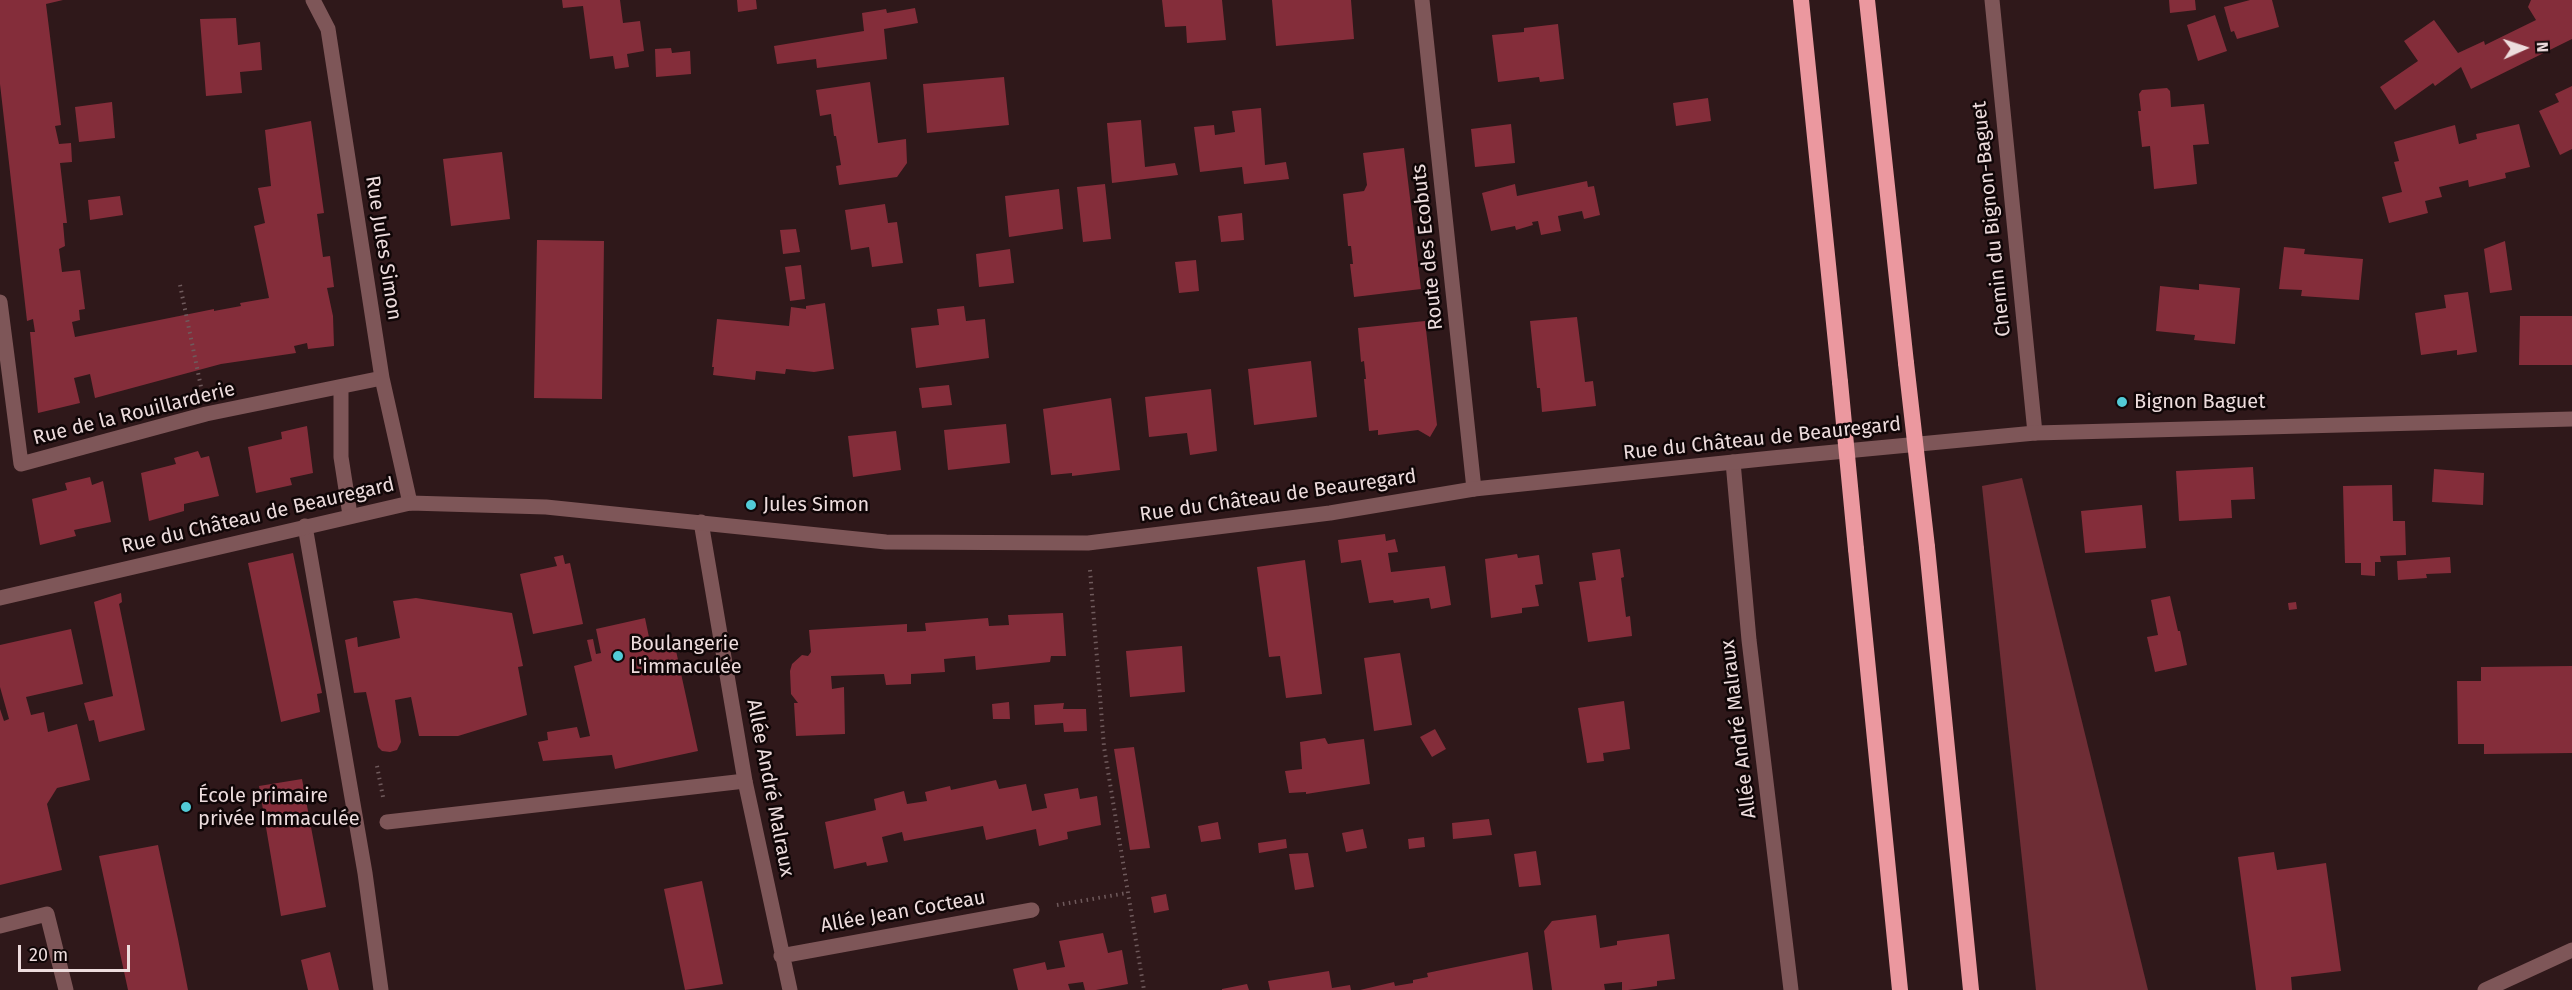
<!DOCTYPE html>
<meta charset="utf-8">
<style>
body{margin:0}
#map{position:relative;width:2572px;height:990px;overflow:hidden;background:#2f181a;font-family:"Fira Sans",sans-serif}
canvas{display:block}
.north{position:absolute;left:2494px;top:18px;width:60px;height:60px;-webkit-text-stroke:4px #100607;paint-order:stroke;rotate:87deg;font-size:16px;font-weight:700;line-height:24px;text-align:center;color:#eddcdd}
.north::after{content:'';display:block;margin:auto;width:21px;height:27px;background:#eddcdd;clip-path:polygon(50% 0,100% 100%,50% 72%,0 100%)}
.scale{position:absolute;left:18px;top:945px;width:112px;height:27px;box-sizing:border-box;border:3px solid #eddcdd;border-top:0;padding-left:8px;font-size:18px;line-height:21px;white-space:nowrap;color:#eddcdd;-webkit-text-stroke:4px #100607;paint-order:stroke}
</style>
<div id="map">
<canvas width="2572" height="990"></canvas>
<div class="north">N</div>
<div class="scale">20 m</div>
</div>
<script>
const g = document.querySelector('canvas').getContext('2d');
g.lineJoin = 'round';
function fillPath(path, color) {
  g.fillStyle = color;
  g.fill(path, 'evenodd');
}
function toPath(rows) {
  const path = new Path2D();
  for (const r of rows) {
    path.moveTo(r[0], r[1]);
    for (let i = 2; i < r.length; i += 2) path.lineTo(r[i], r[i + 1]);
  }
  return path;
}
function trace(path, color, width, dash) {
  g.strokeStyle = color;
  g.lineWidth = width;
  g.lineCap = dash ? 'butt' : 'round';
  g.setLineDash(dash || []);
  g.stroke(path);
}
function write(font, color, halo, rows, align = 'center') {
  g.font = font + ' "Fira Sans",sans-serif';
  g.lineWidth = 5;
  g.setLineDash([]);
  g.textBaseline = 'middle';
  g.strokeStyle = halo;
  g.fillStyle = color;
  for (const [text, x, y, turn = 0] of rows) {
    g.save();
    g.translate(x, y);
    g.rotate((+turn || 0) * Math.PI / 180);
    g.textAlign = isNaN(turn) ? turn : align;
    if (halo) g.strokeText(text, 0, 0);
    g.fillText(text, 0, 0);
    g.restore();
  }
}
fillPath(toPath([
 [2022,478,2148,990,2036,990,1982,486]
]), '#6e2d35');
fillPath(toPath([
 [0,0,63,0,46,4,61,125,55,126,59,144,71,143,72,162,60,163,67,223,63,223,65,246,59,249,62,272,80,270,85,309,79,310,80,320,72,322,75,337,214,309,214,311,241,306,240,303,269,298,254,226,265,223,258,188,271,186,265,130,311,121,324,213,317,214,323,257,330,256,334,287,327,288,333,316,334,346,308,349,307,343,294,346,296,353,221,364,95,398,90,374,74,378,80,403,38,413,30,332,35,332,33,319,27,321,0,84],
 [562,0,620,0,623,23,640,21,644,51,627,54,629,67,615,69,613,56,590,59,583,6,563,8],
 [737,0,756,0,757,9,738,12],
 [1162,0,1222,0,1226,40,1187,43,1186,26,1165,27],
 [1272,0,1351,0,1354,39,1276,46],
 [2169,0,2195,0,2196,10,2170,13],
 [2250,0,2272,0,2279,27,2237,39,2234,31,2231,32,2224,7],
 [2531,0,2572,0,2572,39,2471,89,2461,67,2435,86,2433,83,2395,110,2380,87,2418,61,2404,41,2434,20,2458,53,2484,41,2485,45,2536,20,2528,7],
 [915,8,918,23,884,29,887,59,817,68,816,59,777,64,774,46,864,31,862,13,886,9,887,13],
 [2215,15,2227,51,2198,61,2187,25],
 [236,18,238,45,260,42,262,70,240,72,242,93,206,96,200,19],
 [1558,24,1564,79,1540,82,1539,77,1498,82,1492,35,1524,32,1524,28],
 [671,48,672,53,690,51,691,74,656,77,655,49],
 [1004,77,1009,125,927,133,923,84],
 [870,82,878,143,906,139,907,163,897,177,839,185,836,166,841,165,836,136,834,136,831,114,820,116,816,90],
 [2572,86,2572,149,2560,155,2539,111,2559,102,2555,94],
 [2167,88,2170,91,2171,107,2204,104,2209,144,2193,145,2197,184,2154,189,2150,146,2142,147,2138,111,2141,111,2139,94,2142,90],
 [1708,98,1711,121,1676,126,1673,103],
 [112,102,115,138,79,142,75,107],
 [1261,108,1265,165,1286,162,1289,179,1244,184,1242,167,1200,172,1194,127,1214,125,1215,135,1235,132,1232,111],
 [1141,120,1145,167,1175,163,1178,175,1112,183,1107,123],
 [1511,124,1515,163,1475,167,1471,129],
 [2519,124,2530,167,2505,173,2506,178,2469,187,2468,180,2439,187,2442,197,2425,201,2428,213,2389,223,2382,197,2402,192,2394,162,2399,161,2394,142,2455,125,2459,144,2477,139,2476,134],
 [1404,148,1421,289,1354,297,1350,264,1353,264,1351,246,1348,246,1343,194,1364,191,1367,185,1363,153],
 [502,152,510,219,451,226,443,159],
 [1587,181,1588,187,1594,186,1600,215,1584,219,1582,211,1558,216,1561,231,1541,235,1538,221,1532,222,1533,225,1516,230,1515,226,1491,231,1482,193,1515,184,1517,196],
 [1105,184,1111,239,1083,242,1077,187],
 [1059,189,1063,229,1009,237,1005,196],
 [120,196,123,215,90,220,88,200],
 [885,204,888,223,897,222,903,263,872,267,869,247,851,250,845,210],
 [1242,213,1244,240,1221,242,1218,216],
 [796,229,800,252,783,254,780,230],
 [537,240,604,241,602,399,534,398],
 [2505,241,2512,290,2490,293,2484,249],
 [2284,247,2305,249,2304,254,2363,259,2359,300,2301,296,2302,290,2279,289],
 [1010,249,1014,283,979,287,976,254],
 [1196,260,1199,291,1179,293,1175,262],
 [801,265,805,299,790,301,785,267],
 [2199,284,2240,288,2235,344,2194,340,2195,335,2156,331,2160,286,2199,290],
 [2468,292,2477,352,2457,355,2457,350,2421,355,2415,313,2446,308,2444,295],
 [825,303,834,369,814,372,786,369,785,374,756,371,755,380,713,375,714,367,712,367,717,319,789,326,791,307,806,309,806,306],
 [964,306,966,321,985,319,989,358,916,368,911,328,939,325,937,309],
 [2520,316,2572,316,2572,365,2519,365],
 [1577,317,1585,382,1593,381,1596,406,1542,412,1540,388,1537,388,1530,321],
 [1425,321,1437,425,1430,437,1418,430,1378,435,1378,430,1369,431,1364,379,1366,379,1364,361,1361,362,1358,328],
 [1311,361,1317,417,1254,425,1248,369],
 [949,385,952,405,922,408,919,388],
 [1211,389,1217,451,1190,455,1187,433,1149,437,1145,397],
 [1111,398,1120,470,1072,476,1072,473,1051,475,1043,409],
 [1006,424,1010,463,948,470,944,430],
 [307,426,313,473,290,478,292,485,256,493,248,447,282,439,281,432],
 [896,431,901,470,853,477,848,436],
 [198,451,201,458,209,456,219,496,184,504,184,511,149,521,141,473,176,464,174,458],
 [2253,467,2255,499,2231,500,2232,518,2179,521,2176,471],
 [2434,469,2484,473,2483,505,2432,502],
 [90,477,92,485,103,481,111,522,74,530,76,536,40,545,32,499,67,490,65,483],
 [2392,485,2393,521,2405,521,2406,555,2380,556,2381,562,2375,562,2375,576,2361,575,2361,563,2345,563,2343,486],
 [2142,505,2146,548,2085,553,2081,511],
 [1385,534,1386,541,1395,539,1398,552,1388,553,1391,572,1445,566,1451,605,1431,609,1429,598,1394,603,1393,600,1369,603,1361,560,1341,563,1338,540],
 [1620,549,1624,577,1621,578,1626,617,1630,616,1632,636,1588,642,1579,582,1596,580,1592,553],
 [293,553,322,693,317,694,320,712,281,722,248,563],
 [1517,554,1518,558,1539,555,1543,584,1535,585,1539,606,1522,608,1522,613,1491,618,1485,559],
 [563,555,565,564,570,563,583,624,533,634,520,574,557,566,554,557],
 [2450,557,2451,573,2426,574,2427,578,2398,580,2397,561],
 [1305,560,1322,694,1286,698,1280,656,1269,657,1257,567],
 [121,593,122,602,119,604,145,730,99,742,94,720,89,721,84,703,113,696,94,602],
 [2170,596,2178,631,2180,631,2187,665,2155,672,2147,637,2158,635,2151,600],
 [416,598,512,613,523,666,518,667,527,715,458,736,419,736,411,697,395,700,401,742,397,750,390,752,382,751,378,747,366,692,354,693,345,640,357,637,358,647,400,638,393,601],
 [2296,602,2297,609,2289,610,2288,603],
 [1063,613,1066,656,1051,656,1050,662,976,670,975,656,944,659,945,672,911,674,911,684,886,685,884,674,831,676,832,689,844,687,845,734,796,736,794,703,798,703,791,694,790,671,792,664,802,655,808,656,811,652,809,630,907,624,907,632,926,631,925,623,988,618,989,626,1009,625,1008,615],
 [645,618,650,642,673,637,698,751,615,769,612,755,543,761,538,742,548,740,547,732,577,727,580,738,590,736,574,666,592,661,587,640,593,639,596,654,601,653,596,629],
 [71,629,83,684,26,697,31,715,44,712,48,732,77,724,90,780,57,788,47,804,62,870,0,885,0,709,4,721,9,719,0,687,0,645],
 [1182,646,1185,692,1130,697,1126,651],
 [1400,653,1412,725,1374,731,1364,658],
 [2572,666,2572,753,2484,754,2484,744,2458,744,2457,681,2481,681,2481,667],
 [1624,701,1630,749,1603,753,1604,761,1587,763,1578,708],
 [1009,702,1010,719,993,719,992,704],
 [1064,703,1063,709,1086,709,1087,731,1064,732,1063,723,1035,725,1034,705],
 [1435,729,1446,749,1432,757,1420,737],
 [1325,738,1328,744,1364,739,1370,784,1306,794,1306,792,1289,793,1285,771,1302,769,1300,742],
 [1134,747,1150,848,1130,850,1114,749],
 [302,779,326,907,281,916,259,786],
 [996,780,999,789,1026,784,1032,811,1047,808,1044,794,1078,788,1080,799,1097,796,1101,825,1067,832,1068,839,1039,846,1036,829,986,840,983,826,904,841,902,832,882,837,888,862,867,866,866,862,834,869,825,822,876,810,874,799,904,791,907,804,927,801,925,792,950,786,951,790],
 [1489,819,1492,835,1453,839,1452,823],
 [1218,822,1221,839,1201,842,1198,826],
 [1363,829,1367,848,1346,852,1342,833],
 [1424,837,1425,847,1409,849,1408,839],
 [1286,839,1287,848,1259,853,1258,843],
 [158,845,178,939,188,990,128,990,99,856],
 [1536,851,1541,885,1519,887,1514,854],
 [2274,852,2277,870,2326,863,2341,971,2291,977,2292,990,2256,990,2238,857],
 [1308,853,1314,887,1295,890,1289,854],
 [702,881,723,984,685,990,664,889],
 [1166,894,1169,910,1154,913,1151,897],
 [1596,915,1600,948,1617,945,1617,941,1669,934,1675,979,1657,981,1657,986,1628,990,1622,990,1622,982,1604,984,1605,990,1552,990,1544,931,1552,921],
 [1103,933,1108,953,1122,950,1128,984,1096,990,1085,990,1083,982,1068,984,1070,990,1018,990,1013,969,1045,962,1047,970,1065,967,1059,941],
 [330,952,339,990,308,990,301,960],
 [1528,952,1533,990,1360,990,1394,982,1395,986,1413,983,1413,980,1428,977,1427,973],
 [1329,971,1332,988,1350,985,1351,990,1270,990,1268,981],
 [1247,984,1249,990,1222,990,1222,989]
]), '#842d3a');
trace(toPath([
 [180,285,201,387],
 [1090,570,1104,747,1144,990],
 [377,766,383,797],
 [1057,905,1127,893]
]), '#6f5a5c', 4, [1.5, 4.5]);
trace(toPath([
 [305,526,365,873,381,990],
 [387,822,745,781],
 [0,926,47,914,66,990]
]), '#7e5658', 15);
trace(toPath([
 [313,0,328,29,382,378,410,503],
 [1422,0,1474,489],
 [1992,0,2035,433],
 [0,302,21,464,206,414,382,378],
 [341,388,341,457,350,515],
 [1733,462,1749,640,1791,990],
 [701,522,745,781,790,990],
 [781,956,1032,910],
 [2485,990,2572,950]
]), '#7e5658', 15);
trace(toPath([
 [0,598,410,503,546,507,886,542,1088,543,1330,513,1474,489,1772,458,2035,433,2572,419]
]), '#7e5658', 15);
trace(toPath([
 [1801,0,1840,382],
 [1867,0,1906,363],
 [1927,547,1971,990],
 [1856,549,1900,990]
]), '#eb989f', 16);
trace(toPath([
 [1906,363,1927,547],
 [1840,382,1856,549]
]), '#eb989f', 16);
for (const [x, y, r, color] of [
 [2122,402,6,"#52cbd7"],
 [751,505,6,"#52cbd7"],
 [618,656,6,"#52cbd7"],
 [186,807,6,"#52cbd7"]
]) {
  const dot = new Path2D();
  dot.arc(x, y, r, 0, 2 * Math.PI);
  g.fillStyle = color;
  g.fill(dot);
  trace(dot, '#100607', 2);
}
write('20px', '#eddcdd', '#100607', [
 ["Chemin du Bignon-Baguet",1992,219,-96],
 ["Route des Ecobuts",1428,247,-96],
 ["Rue Jules Simon",383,248,81],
 ["Rue de la Rouillarderie",134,414,-14],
 ["Rue du Château de Beauregard",1762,439,-6],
 ["Rue du Château de Beauregard",1278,496,-8],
 ["Rue du Château de Beauregard",258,516,-13],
 ["Allée André Malraux",1739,729,-97],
 ["Allée André Malraux",770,788,79],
 ["Allée Jean Cocteau",903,912,-10]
]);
write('20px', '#eddcdd', '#100607', [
 ["Bignon Baguet",2134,402],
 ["Jules Simon",763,505],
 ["Boulangerie",630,644],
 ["L'immaculée",630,667],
 ["École primaire",198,796],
 ["privée Immaculée",198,819]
], 'left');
</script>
